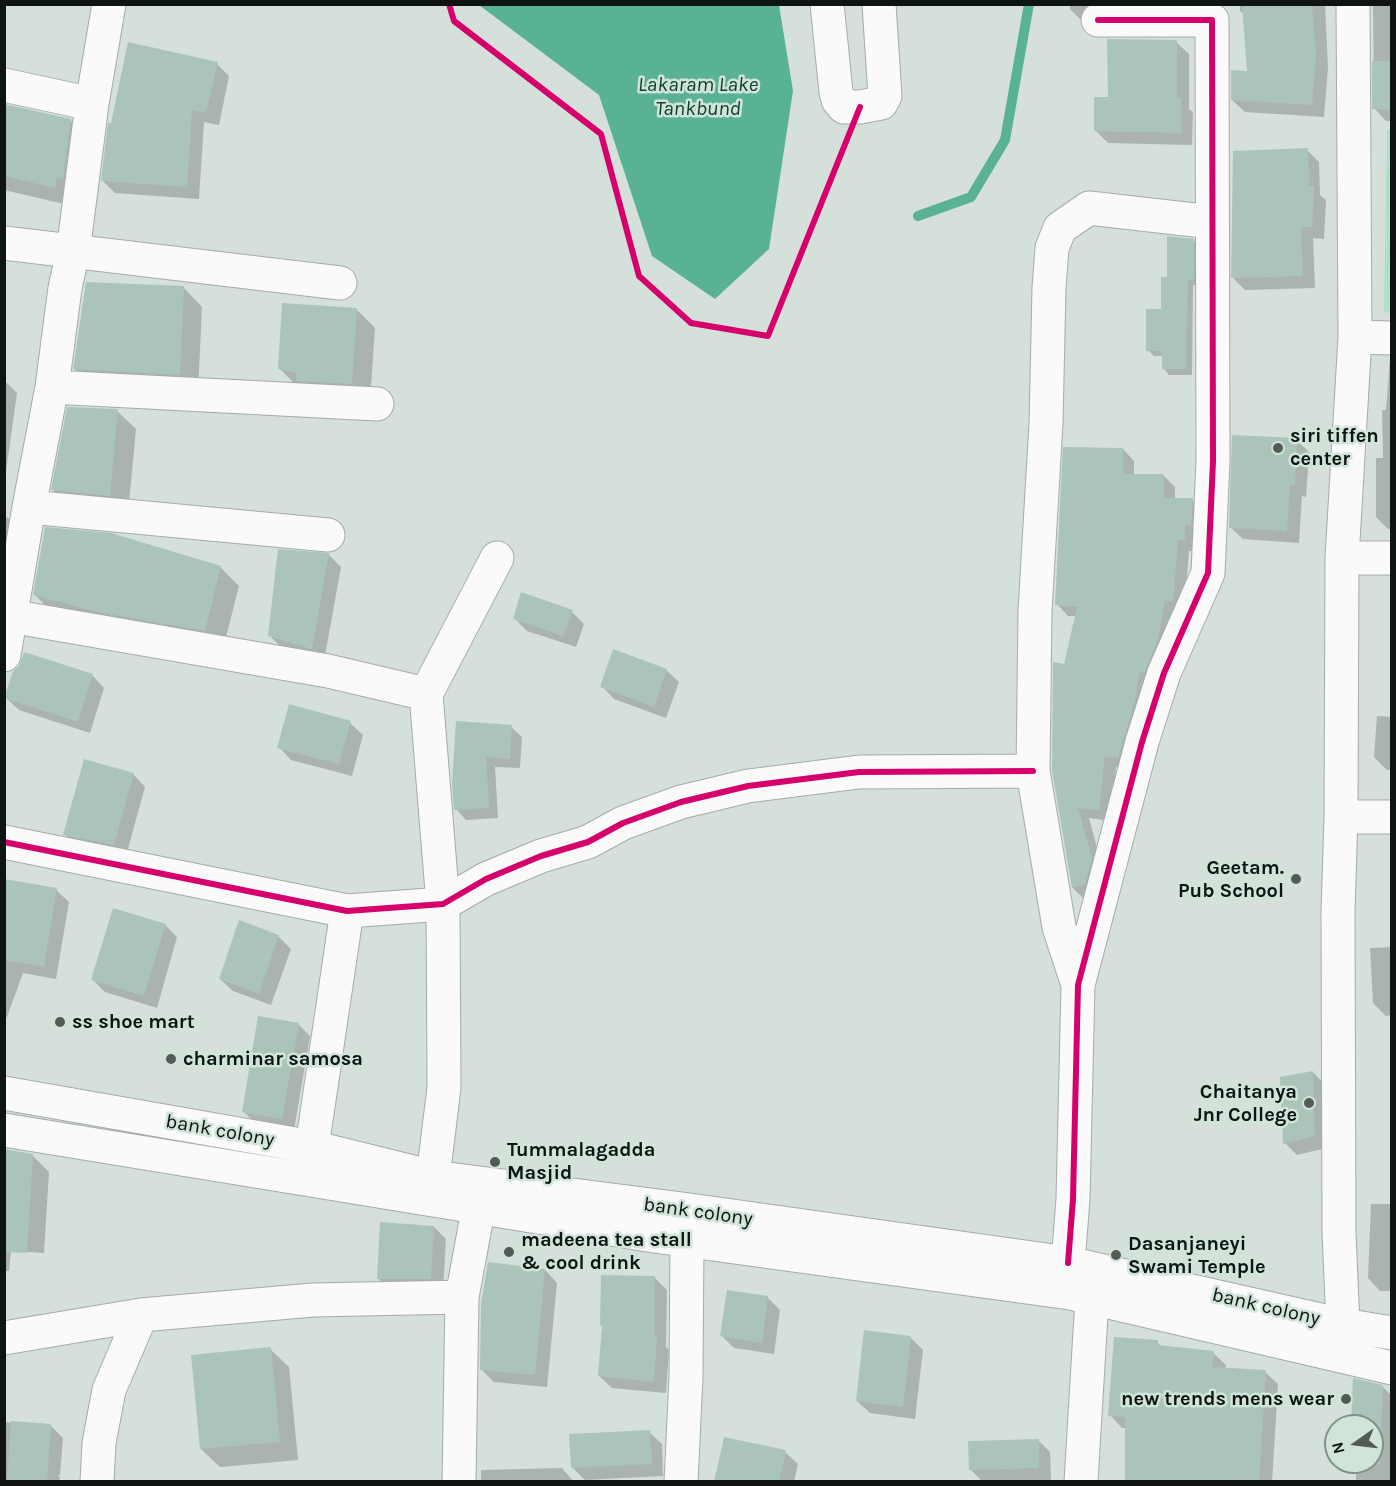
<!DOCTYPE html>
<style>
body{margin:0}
#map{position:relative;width:1396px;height:1486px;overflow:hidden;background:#d5e0da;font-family:Karla,sans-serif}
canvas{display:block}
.frame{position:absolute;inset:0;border:6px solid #0d1411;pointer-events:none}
.north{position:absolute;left:1324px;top:1414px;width:60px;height:60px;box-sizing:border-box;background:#d0e4da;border:2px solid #82918a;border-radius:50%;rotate:256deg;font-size:16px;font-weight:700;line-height:24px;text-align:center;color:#0d1411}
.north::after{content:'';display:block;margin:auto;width:21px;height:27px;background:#535b57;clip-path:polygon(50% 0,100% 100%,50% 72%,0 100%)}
</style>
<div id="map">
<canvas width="1396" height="1486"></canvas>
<div class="frame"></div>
<div class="north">N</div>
</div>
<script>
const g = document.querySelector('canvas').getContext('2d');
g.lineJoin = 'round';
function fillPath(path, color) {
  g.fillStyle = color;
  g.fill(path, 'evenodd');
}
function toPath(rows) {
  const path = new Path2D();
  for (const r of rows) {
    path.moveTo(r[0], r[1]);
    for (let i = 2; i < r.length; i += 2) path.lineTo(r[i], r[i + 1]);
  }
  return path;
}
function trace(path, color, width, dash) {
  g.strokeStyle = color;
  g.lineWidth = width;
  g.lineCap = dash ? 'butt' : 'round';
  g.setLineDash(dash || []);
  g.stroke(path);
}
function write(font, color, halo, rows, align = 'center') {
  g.font = font + ' Karla,sans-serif';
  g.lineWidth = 5;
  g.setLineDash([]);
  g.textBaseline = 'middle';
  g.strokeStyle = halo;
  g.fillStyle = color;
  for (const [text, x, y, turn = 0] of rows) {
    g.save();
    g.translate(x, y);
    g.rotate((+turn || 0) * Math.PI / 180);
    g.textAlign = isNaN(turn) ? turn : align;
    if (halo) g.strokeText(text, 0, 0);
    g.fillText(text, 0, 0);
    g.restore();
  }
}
fillPath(toPath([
 [1387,130,1392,130,1391,313,1384,312]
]), '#ace0ca');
fillPath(toPath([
 [479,5,779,5,793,91,769,249,715,299,652,256,599,95]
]), '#5ab295');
fillPath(toPath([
 [1070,4,1148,4,1095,20,1082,21,1070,9],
 [1240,4,1325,4,1328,68,1324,117,1245,112,1232,100,1248,73,1244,14,1240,11],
 [1373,4,1392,4,1392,121,1386,121,1374,108],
 [1176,42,1189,54,1189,109,1193,112,1192,145,1108,143,1095,130,1109,99],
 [217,64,229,76,219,125,204,122,199,199,115,193,103,181],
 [4,106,70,120,89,139,73,206,4,190],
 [1307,150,1319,162,1320,195,1326,200,1324,239,1313,238,1315,288,1245,290,1233,278],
 [1193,240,1199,246,1199,285,1193,285,1192,375,1169,375,1164,369,1163,356,1154,356,1148,350,1163,310,1169,279],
 [184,288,202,307,198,393,93,387,75,369],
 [356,309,375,328,370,402,298,387,280,369],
 [1390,358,1392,358,1392,529,1388,529,1376,517,1376,458,1383,458,1382,410,1386,410],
 [4,380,17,393,4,486],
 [117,411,136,429,128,514,71,508,53,490],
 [1296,440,1309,452,1306,497,1302,496,1299,543,1243,539,1230,527],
 [1123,449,1134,461,1134,476,1163,475,1175,487,1175,500,1192,500,1203,511,1196,551,1189,551,1184,612,1130,769,1116,767,1110,821,1089,818,1103,871,1084,899,1073,888,1065,666,1076,616,1068,616,1057,604],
 [4,515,20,528,4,596],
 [279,551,329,555,341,567,324,661,282,648,270,636],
 [220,567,239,586,223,649,53,613,35,595],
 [572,612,584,624,576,647,527,631,514,618],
 [20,667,92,675,104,688,90,733,19,710,6,698],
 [666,670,679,682,666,718,614,699,602,686],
 [1377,716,1392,717,1392,770,1387,770,1374,757],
 [350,723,363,735,352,776,291,760,279,747],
 [511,727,522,737,520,768,495,767,498,818,466,820,456,809,453,783],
 [133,774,145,787,126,856,77,847,65,834],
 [4,881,56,890,69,902,56,979,23,973,4,1025],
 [165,925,177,937,157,1008,105,992,93,980],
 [278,936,291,949,271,1005,233,991,220,979],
 [1392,947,1392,1015,1386,1016,1373,1003,1370,948],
 [298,1024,310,1036,294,1130,256,1124,244,1112],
 [1313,1072,1325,1085,1326,1148,1297,1155,1285,1143],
 [4,1151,32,1155,49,1172,44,1253,11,1251,9,1271,4,1271],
 [1371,1204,1392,1204,1392,1291,1380,1291,1368,1278],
 [434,1227,446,1239,443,1291,391,1291,378,1278],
 [545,1270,557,1283,547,1387,494,1382,481,1369],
 [655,1278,667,1290,666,1347,669,1350,666,1393,612,1388,599,1376],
 [767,1297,780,1310,774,1354,734,1348,722,1336],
 [911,1338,923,1350,915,1419,870,1413,857,1401],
 [1157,1342,1162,1347,1213,1353,1226,1365,1225,1369,1265,1372,1278,1384,1272,1482,1126,1482,1126,1428,1122,1428,1110,1415],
 [270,1349,289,1367,298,1460,220,1467,201,1449],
 [1382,1386,1392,1396,1392,1482,1356,1482,1356,1467,1352,1462,1372,1462,1372,1426,1353,1426],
 [4,1422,51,1426,63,1438,60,1475,57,1475,60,1477,59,1482,4,1482],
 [649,1432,662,1444,663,1476,585,1480,573,1468],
 [1038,1440,1050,1452,1051,1480,983,1482,971,1470],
 [785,1452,798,1464,794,1482,716,1482],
 [562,1468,574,1482,481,1482,481,1470]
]), '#0003');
trace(toPath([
 [918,216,971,197,1005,140,1029,4]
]), '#5ab295', 10);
fillPath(toPath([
 [1242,4,1312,4,1316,54,1312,105,1231,100,1231,70,1247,71],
 [1107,39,1177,40,1177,98,1181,98,1181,133,1094,131,1094,97,1108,97],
 [128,42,218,62,206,113,192,110,187,187,101,181,108,123,111,123],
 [1372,61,1392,61,1392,110,1372,109],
 [4,104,71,119,63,179,57,178,55,188,4,176],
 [1308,148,1309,186,1314,186,1312,227,1301,227,1303,276,1231,278,1233,151],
 [1167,236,1194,239,1194,279,1188,280,1186,369,1162,369,1162,351,1146,351,1146,309,1161,309,1161,277,1167,277],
 [86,282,184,286,180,375,73,369],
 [282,303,357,308,352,384,296,381,297,373,278,369],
 [67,407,118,409,110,496,51,490],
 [1232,435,1297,438,1295,485,1290,485,1287,531,1229,528],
 [1063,447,1123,448,1123,474,1164,474,1164,498,1193,498,1191,525,1185,525,1185,540,1178,540,1173,601,1165,601,1157,643,1144,673,1140,672,1135,701,1118,758,1105,757,1099,810,1078,808,1092,858,1085,885,1072,888,1052,770,1053,662,1064,664,1077,607,1055,605],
 [45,527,111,533,221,566,205,631,102,613,33,595],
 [278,549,329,553,312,649,268,636],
 [521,592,573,610,563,636,513,619],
 [613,649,667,669,654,707,600,687],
 [24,652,93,674,78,722,4,698,13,671,19,666],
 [289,704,351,721,339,764,277,748],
 [456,721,512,725,510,759,486,757,489,808,454,810,452,783],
 [84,759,134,773,114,845,63,835],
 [4,879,57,888,44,967,4,960],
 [113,908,166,924,144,996,91,980],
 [239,920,279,935,259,994,219,979],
 [258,1016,299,1023,282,1119,242,1112],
 [1313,1071,1315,1136,1283,1144,1280,1077],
 [4,1149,33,1154,27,1253,4,1252],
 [380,1222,434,1226,431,1279,377,1279],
 [488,1262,545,1269,535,1375,480,1370,481,1304],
 [601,1275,655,1276,654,1336,657,1337,654,1382,598,1376,602,1326,600,1326],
 [727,1290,768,1296,762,1343,720,1336],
 [864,1330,911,1336,903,1407,856,1401],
 [1114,1337,1158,1340,1158,1345,1214,1351,1212,1367,1266,1370,1259,1482,1125,1482,1125,1417,1108,1416],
 [271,1347,280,1442,200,1449,191,1355],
 [1353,1378,1383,1385,1380,1464,1350,1463,1372,1462,1372,1426,1351,1426],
 [11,1421,51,1424,47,1482,7,1482],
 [650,1430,652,1464,571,1468,569,1434],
 [724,1437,786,1450,779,1482,714,1482],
 [1039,1439,1039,1468,969,1470,968,1441]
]), '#aac4ba');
const minor = toPath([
 [827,4,836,92,838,100,844,107,860,107,881,103,885,96,879,4],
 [4,85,92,104],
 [4,243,340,283],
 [1355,337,1392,338],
 [52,387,377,404],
 [29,507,328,535],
 [1342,558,1392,558],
 [4,615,328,671,426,694,497,558],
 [4,655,29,507,52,387,65,288,73,252,92,104,109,4],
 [426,694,443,904,444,1088,433,1177],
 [1341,817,1392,817],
 [4,842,347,911,443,904,486,879,541,856,588,842,623,823,681,802,748,786,859,772,1033,771],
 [1078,985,1059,927,1033,771,1035,611,1046,423,1049,288,1052,248,1060,228,1089,208,1212,222],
 [312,1147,347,911],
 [1068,1263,1073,1199,1078,985,1142,742,1164,673,1208,573,1213,461,1212,20,1098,20],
 [1343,1325,1339,1233,1338,912,1341,817,1342,558,1355,337,1353,4],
 [4,1338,141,1315,313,1300,462,1297],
 [97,1482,99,1443,109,1390,141,1315],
 [459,1482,462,1297,483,1184],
 [681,1482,686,1377,687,1241],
 [1081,1482,1092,1298,1097,1271]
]);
const major = toPath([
 [4,1093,312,1147,433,1177,690,1210,1068,1263,1343,1325,1392,1333],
 [4,1130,654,1236,1070,1293,1392,1368]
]);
trace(minor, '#a4aca8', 35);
trace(major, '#a4aca8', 35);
trace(minor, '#f9faf9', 33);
trace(major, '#f9faf9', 33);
trace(toPath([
 [449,4,454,21,601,134,639,276,691,323,768,336,860,107],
 [4,842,347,911,443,904,486,879,541,856,588,842,623,823,681,802,748,786,859,772,1033,771],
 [1068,1263,1073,1199,1078,985,1142,742,1164,673,1208,573,1213,461,1212,20,1098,20]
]), '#d6006c', 6);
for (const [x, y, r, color] of [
 [1278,448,6,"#535b57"],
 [1296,879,6,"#535b57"],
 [60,1022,6,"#535b57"],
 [171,1059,6,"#535b57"],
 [1309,1103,6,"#535b57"],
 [495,1162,6,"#535b57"],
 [509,1252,6,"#535b57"],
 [1116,1255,6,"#535b57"],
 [1346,1399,6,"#535b57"]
]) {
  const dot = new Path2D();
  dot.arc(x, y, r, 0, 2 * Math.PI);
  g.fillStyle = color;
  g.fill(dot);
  trace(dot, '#d0e4da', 2);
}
write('bold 20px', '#0d1411', '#d0e4da', [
 ["siri tiffen",1290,436],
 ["center",1290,459],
 ["Geetam.",1284,868,"right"],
 ["Pub School",1284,891,"right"],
 ["ss shoe mart",72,1022],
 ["charminar samosa",183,1059],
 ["Chaitanya",1297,1092,"right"],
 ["Jnr College",1297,1115,"right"],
 ["Tummalagadda",507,1150],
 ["Masjid",507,1173],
 ["madeena tea stall",521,1240],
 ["& cool drink",521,1263],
 ["Dasanjaneyi",1128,1244],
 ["Swami Temple",1128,1267],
 ["new trends mens wear",1334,1399,"right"]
], 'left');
write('20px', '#0d1411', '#d0e4da', [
 ["bank colony",220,1131,10],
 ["bank colony",698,1212,8],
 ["bank colony",1266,1307,13]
]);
write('italic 21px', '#0f402f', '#d0e4da', [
 ["Lakaram Lake",698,85],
 ["Tankbund",698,109]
]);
</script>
